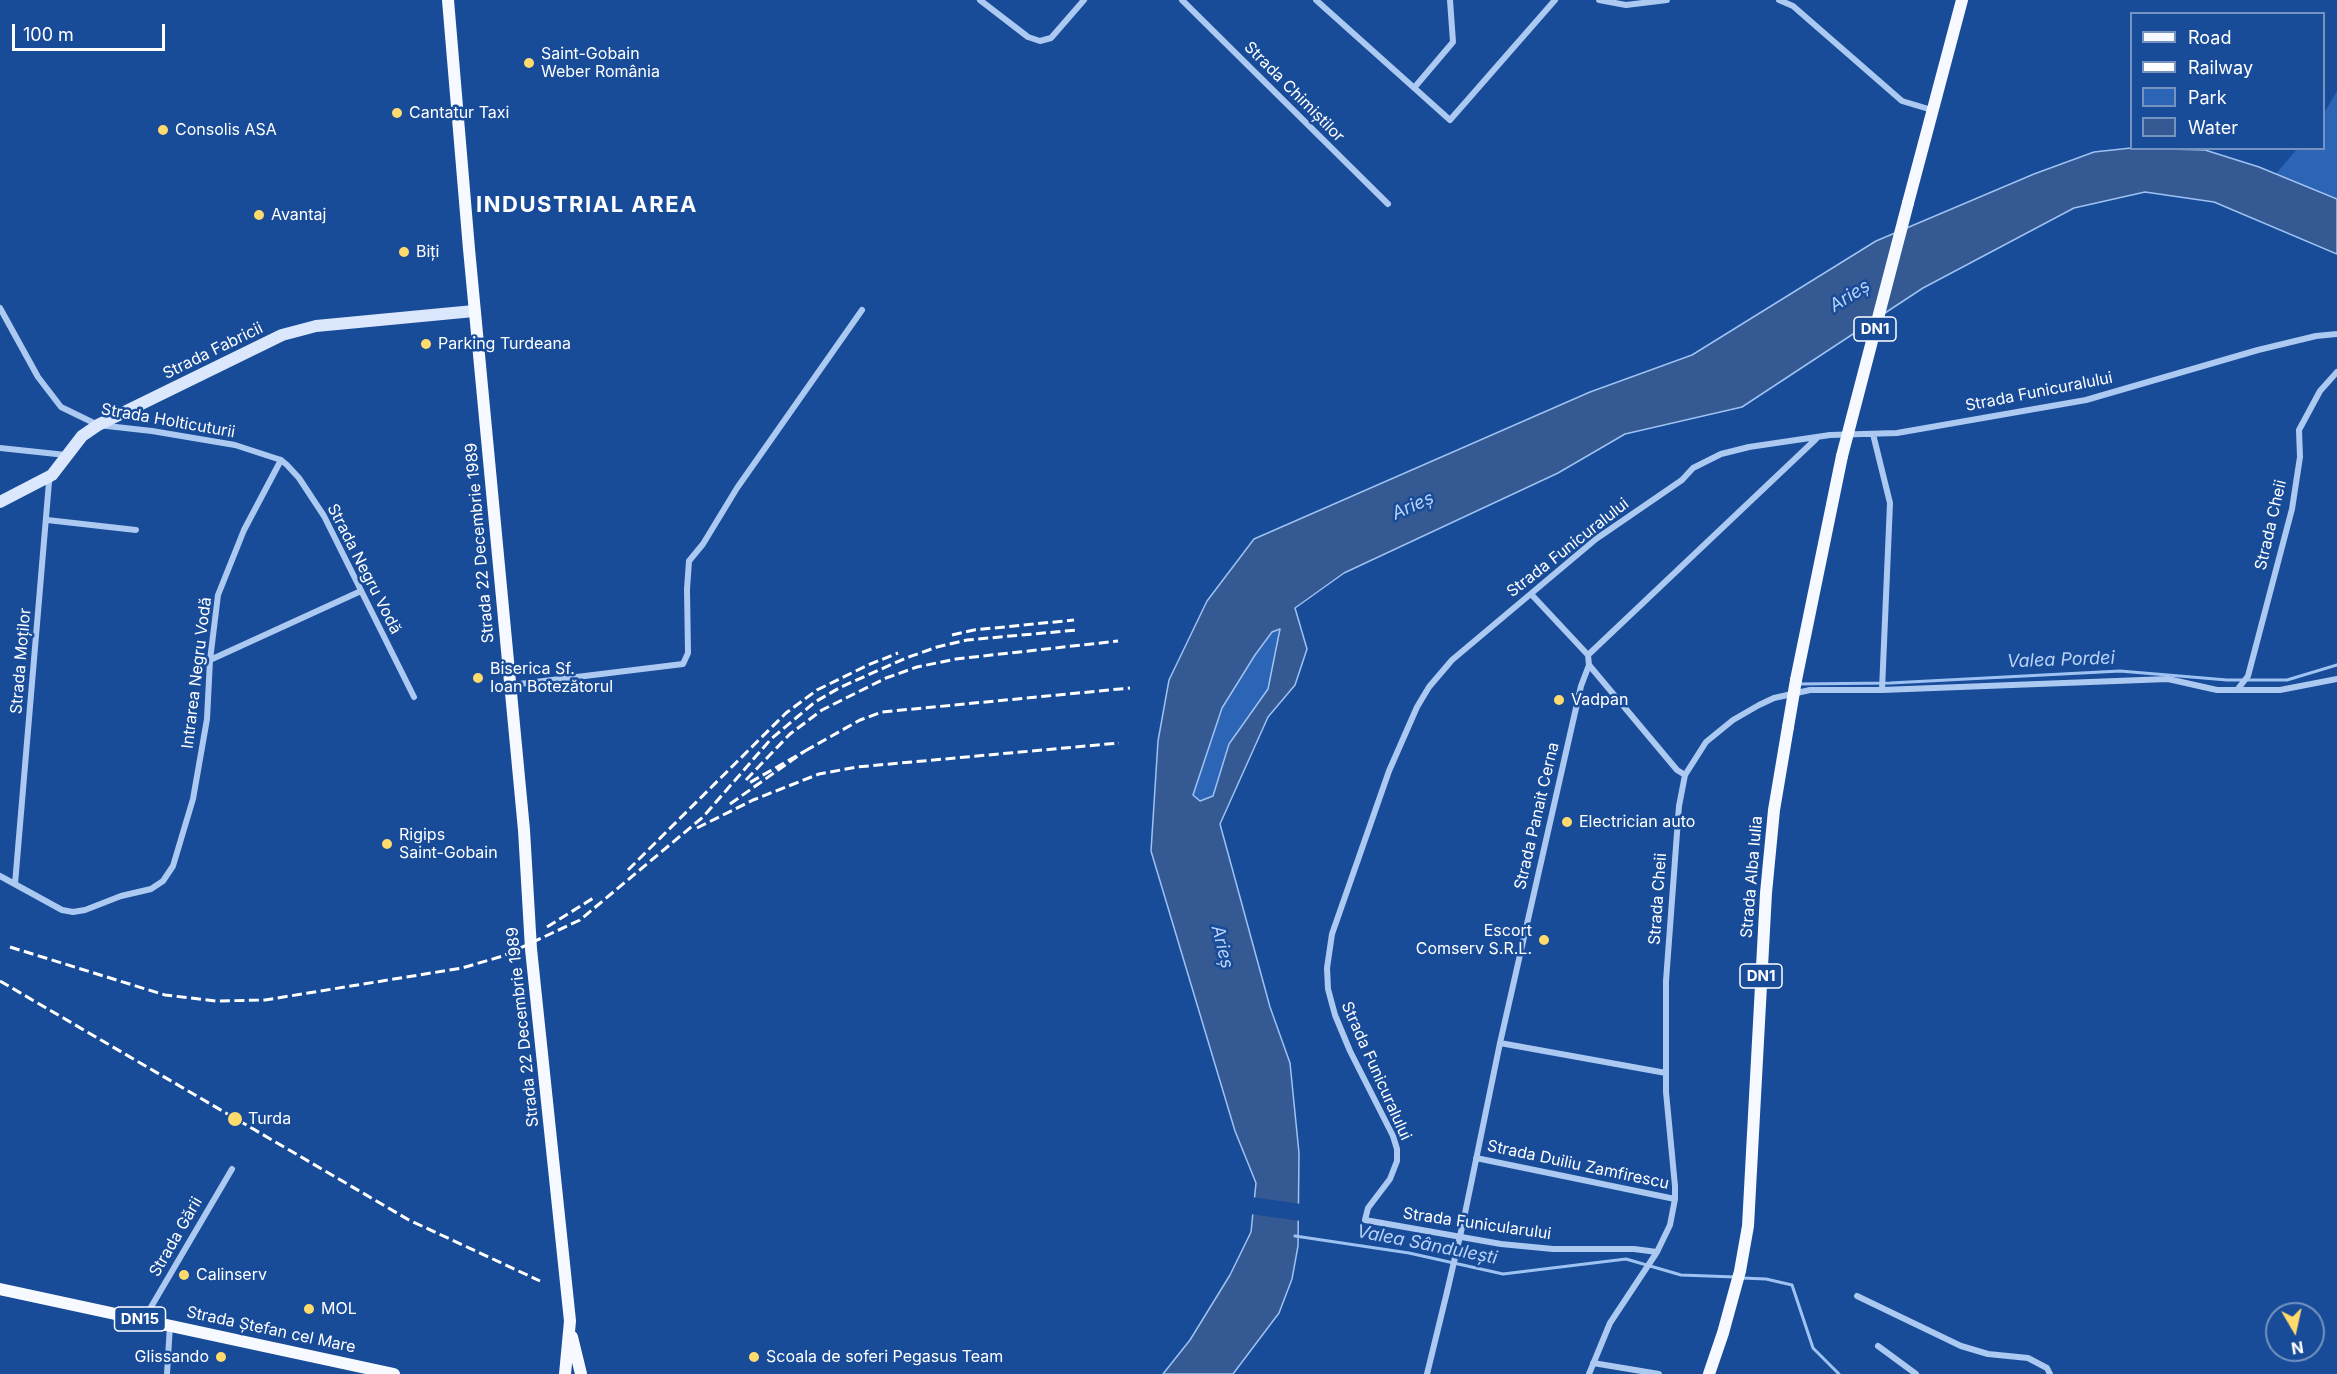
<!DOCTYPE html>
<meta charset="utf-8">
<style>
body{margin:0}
#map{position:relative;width:2337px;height:1374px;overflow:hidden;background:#184b98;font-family:Inter,sans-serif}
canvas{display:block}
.legend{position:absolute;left:2130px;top:12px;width:195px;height:138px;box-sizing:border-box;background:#184b98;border:2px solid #7493c1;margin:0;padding:8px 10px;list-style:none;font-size:18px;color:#fff}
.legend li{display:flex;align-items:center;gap:12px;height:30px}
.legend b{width:30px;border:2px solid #7493c1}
.north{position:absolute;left:2265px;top:1302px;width:60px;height:60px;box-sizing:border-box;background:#184b98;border:2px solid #7493c1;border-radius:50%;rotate:171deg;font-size:16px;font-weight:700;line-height:24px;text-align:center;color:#fff}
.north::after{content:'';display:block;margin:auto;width:21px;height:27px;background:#ffda6c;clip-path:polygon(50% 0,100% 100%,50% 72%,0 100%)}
.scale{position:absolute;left:12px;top:24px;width:153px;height:27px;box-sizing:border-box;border:3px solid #fff;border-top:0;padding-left:8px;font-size:18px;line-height:21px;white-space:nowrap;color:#fff;-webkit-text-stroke:4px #184b98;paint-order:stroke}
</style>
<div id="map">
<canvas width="2337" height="1374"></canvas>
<ul class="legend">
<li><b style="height:8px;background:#f6f9ff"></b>Road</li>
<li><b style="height:8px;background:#fff"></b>Railway</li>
<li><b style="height:16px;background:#2c65b6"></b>Park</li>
<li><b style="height:16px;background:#355992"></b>Water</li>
</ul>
<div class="north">N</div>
<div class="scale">100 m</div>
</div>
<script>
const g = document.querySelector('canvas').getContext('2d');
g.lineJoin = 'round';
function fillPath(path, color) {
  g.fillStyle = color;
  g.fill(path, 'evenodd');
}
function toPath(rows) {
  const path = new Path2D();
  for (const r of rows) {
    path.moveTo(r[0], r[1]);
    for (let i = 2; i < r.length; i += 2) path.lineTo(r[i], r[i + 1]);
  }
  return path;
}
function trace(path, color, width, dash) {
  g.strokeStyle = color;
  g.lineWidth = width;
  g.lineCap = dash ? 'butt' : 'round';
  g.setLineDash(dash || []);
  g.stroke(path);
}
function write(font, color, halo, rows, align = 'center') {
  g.font = font + ' Inter,sans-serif';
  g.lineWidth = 5;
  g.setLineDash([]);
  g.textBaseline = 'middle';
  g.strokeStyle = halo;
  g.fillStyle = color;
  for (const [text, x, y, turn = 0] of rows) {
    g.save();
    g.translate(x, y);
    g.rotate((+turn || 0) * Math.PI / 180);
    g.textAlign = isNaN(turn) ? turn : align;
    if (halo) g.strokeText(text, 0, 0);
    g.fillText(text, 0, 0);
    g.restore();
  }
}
fillPath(toPath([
 [2337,91,2337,199,2275,175,2297,149,2324,148,2324,113],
 [1280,629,1268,689,1229,744,1213,796,1200,802,1193,795,1222,708,1255,655,1272,632]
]), '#2c65b6');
const water = toPath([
 [2131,148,2205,150,2259,167,2337,199,2337,254,2214,202,2145,192,2074,208,1923,288,1742,407,1625,434,1558,473,1344,573,1295,608,1307,649,1295,685,1268,717,1220,824,1270,1007,1290,1063,1299,1153,1298,1246,1292,1279,1279,1313,1233,1374,1163,1374,1190,1340,1230,1275,1251,1232,1256,1183,1235,1131,1151,851,1158,741,1169,680,1207,601,1254,539,1590,392,1692,355,1876,241,2034,174,2094,152,2131,148],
 [1280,629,1268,689,1229,744,1213,796,1200,801,1193,795,1222,708,1255,655,1272,632,1280,629]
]);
fillPath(water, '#355992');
trace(water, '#9ec3f3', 1.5);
fillPath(toPath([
 [1251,1197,1301,1204,1301,1221,1250,1214]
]), '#184b98');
trace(toPath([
 [1797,684,1890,683,2120,671,2227,680,2287,680,2337,665],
 [1295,1236,1409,1253,1503,1274,1626,1259,1681,1275,1735,1277],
 [1742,1278,1766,1279,1792,1285,1813,1348,1839,1374]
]), '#9ec3f3', 3);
trace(toPath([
 [980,0,1028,37,1040,41,1051,38,1084,0],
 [1182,0,1388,204],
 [1316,0,1450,120,1555,0],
 [1599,0,1626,5,1667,0],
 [1779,0,1793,6,1902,101,1932,110],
 [1414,88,1453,42,1450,0],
 [0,308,38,377,61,407,98,425,152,431,235,445,281,460,287,465,299,478,324,516,414,697],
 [1873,434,1890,503,1882,690],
 [0,448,66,455],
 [47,520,136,530],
 [1531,594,1588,655],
 [210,660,361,591],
 [1589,665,1677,770,1685,775],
 [511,685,683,664,688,653,687,589,689,561,703,544,737,488,862,310],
 [2237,690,2248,676,2292,509,2300,457,2299,430,2320,391,2337,372],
 [0,876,62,910,73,912,85,910,121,896,151,889,163,881,173,866,193,799,207,719,210,660,218,595,244,530,281,460],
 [15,884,49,482,52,475],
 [1500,1043,1666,1073],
 [1476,1158,1675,1199],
 [1463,1223,1500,1043,1581,686,1589,665,1588,655,1816,439],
 [1657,1252,1634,1249,1553,1249,1501,1244,1365,1220,1368,1208,1390,1179,1397,1161,1397,1149,1393,1136,1350,1051,1335,1015,1328,989,1327,968,1332,934,1389,771,1417,707,1429,687,1452,660,1596,539,1682,480,1693,468,1721,454,1749,447,1830,435,1897,433,2086,400,2258,350,2316,336,2337,334],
 [1857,1296,1961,1346,1988,1354,2028,1358,2047,1368,2050,1374],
 [144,1319,232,1169],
 [1878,1346,1916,1374],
 [1593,1363,1659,1374],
 [167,1374,170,1325],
 [1427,1374,1447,1292],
 [1589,1374,1610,1323,1657,1252,1670,1225,1675,1199,1675,1186,1666,1092,1666,981,1679,806,1685,775,1706,742,1733,720,1759,705,1774,698,1810,690,1882,690,2168,679,2217,690,2280,690,2337,679]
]), '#acc9f1', 6);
trace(toPath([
 [0,502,52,475,82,436,98,425,282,335,316,326,474,311]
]), '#dae7fc', 12);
trace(toPath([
 [448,0,469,249,524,830,531,949,570,1321,565,1374],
 [1908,203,1962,0],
 [1796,680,1842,456],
 [0,1289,394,1374],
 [572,1337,581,1374],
 [1709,1374,1723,1333,1740,1271,1748,1226,1766,893,1774,810,1788,727]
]), '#f6f9ff', 12);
trace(toPath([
 [952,635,974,630,1074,620],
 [805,751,860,720,882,712,1130,688],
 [746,780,790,734,822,710,886,678,917,667,956,659,1118,641],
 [730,804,805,751,749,783],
 [697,828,753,800,819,774,857,767,1119,743],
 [628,870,786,713,817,690,868,665,898,653],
 [547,927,595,897],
 [10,947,165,995,216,1001,265,1000,462,968,503,956,580,920,703,817,771,739,815,702,841,687,906,658,937,647,967,640,1077,630],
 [0,981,409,1220,540,1281]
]), '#fff', 3, [10, 4.5]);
trace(toPath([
 [1447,1292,1463,1223]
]), '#acc9f1', 6);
trace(toPath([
 [1842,456,1908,203],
 [1788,727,1796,680]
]), '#f6f9ff', 12);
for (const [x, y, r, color] of [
 [529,63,6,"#ffda6c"],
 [397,113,6,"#ffda6c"],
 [163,130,6,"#ffda6c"],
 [259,215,6,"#ffda6c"],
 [404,252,6,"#ffda6c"],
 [426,344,6,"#ffda6c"],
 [478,678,6,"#ffda6c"],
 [1559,700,6,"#ffda6c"],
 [1567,822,6,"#ffda6c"],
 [387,844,6,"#ffda6c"],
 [1544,940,6,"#ffda6c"],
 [235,1119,8,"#ffda6c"],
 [184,1275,6,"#ffda6c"],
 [309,1309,6,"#ffda6c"],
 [221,1357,6,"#ffda6c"],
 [754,1357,6,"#ffda6c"]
]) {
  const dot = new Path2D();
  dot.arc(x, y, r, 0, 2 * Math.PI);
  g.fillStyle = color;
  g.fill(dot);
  trace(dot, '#184b98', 2);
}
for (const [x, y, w] of [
 [1875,329,42],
 [1761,976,42],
 [140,1319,51]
]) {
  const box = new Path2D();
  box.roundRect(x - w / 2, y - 12, w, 24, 4.5);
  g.fillStyle = '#184b98';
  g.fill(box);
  trace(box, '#fff', 1.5);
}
write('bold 15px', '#fff', null, [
 ["DN1",1875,329],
 ["DN1",1761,976],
 ["DN15",140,1319]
]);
write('16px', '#fff', '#184b98', [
 ["Saint-Gobain",541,54],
 ["Weber România",541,72],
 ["Cantatur Taxi",409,113],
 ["Consolis ASA",175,130],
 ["Avantaj",271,215],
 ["Biți",416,252],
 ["Parking Turdeana",438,344],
 ["Biserica Sf.",490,669],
 ["Ioan Botezătorul",490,687],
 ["Vadpan",1571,700],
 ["Electrician auto",1579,822],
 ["Rigips",399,835],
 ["Saint-Gobain",399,853],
 ["Escort",1532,931,"right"],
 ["Comserv S.R.L.",1532,949,"right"],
 ["Turda",248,1119],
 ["Calinserv",196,1275],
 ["MOL",321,1309],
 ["Glissando",209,1357,"right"],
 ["Scoala de soferi Pegasus Team",766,1357]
], 'left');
write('16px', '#fff', '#184b98', [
 ["Strada Chimiștilor",1294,92,45],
 ["Strada Fabricii",213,351,-26],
 ["Strada Funicuralului",2039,392,-11],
 ["Strada Holticuturii",168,421,10],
 ["Strada Cheii",2271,525,-77],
 ["Strada 22 Decembrie 1989",480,543,-95],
 ["Strada Funicuralului",1568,548,-38],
 ["Strada Negru Vodă",364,569,63],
 ["Strada Moților",21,661,-85],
 ["Intrarea Negru Vodă",197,673,-83],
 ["Strada Panait Cerna",1537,816,-77],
 ["Strada Alba Iulia",1752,877,-85],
 ["Strada Cheii",1658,899,-86],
 ["Strada 22 Decembrie 1989",523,1027,-96],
 ["Strada Funicuralului",1376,1071,66],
 ["Strada Duiliu Zamfirescu",1578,1165,12],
 ["Strada Funicularului",1477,1224,8],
 ["Strada Gării",176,1237,-60],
 ["Strada Ștefan cel Mare",271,1330,12]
]);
write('italic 18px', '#b8d3f8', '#184b98', [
 ["Arieș",1850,296,-32],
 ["Arieș",1413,506,-24],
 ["Valea Pordei",2061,660,-2],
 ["Arieș",1222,947,76],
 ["Valea Sândulești",1427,1245,11]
]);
g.letterSpacing = '1.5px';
write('bold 22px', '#fff', '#184b98', [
 ["INDUSTRIAL AREA",587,205]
]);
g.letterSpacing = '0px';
</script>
